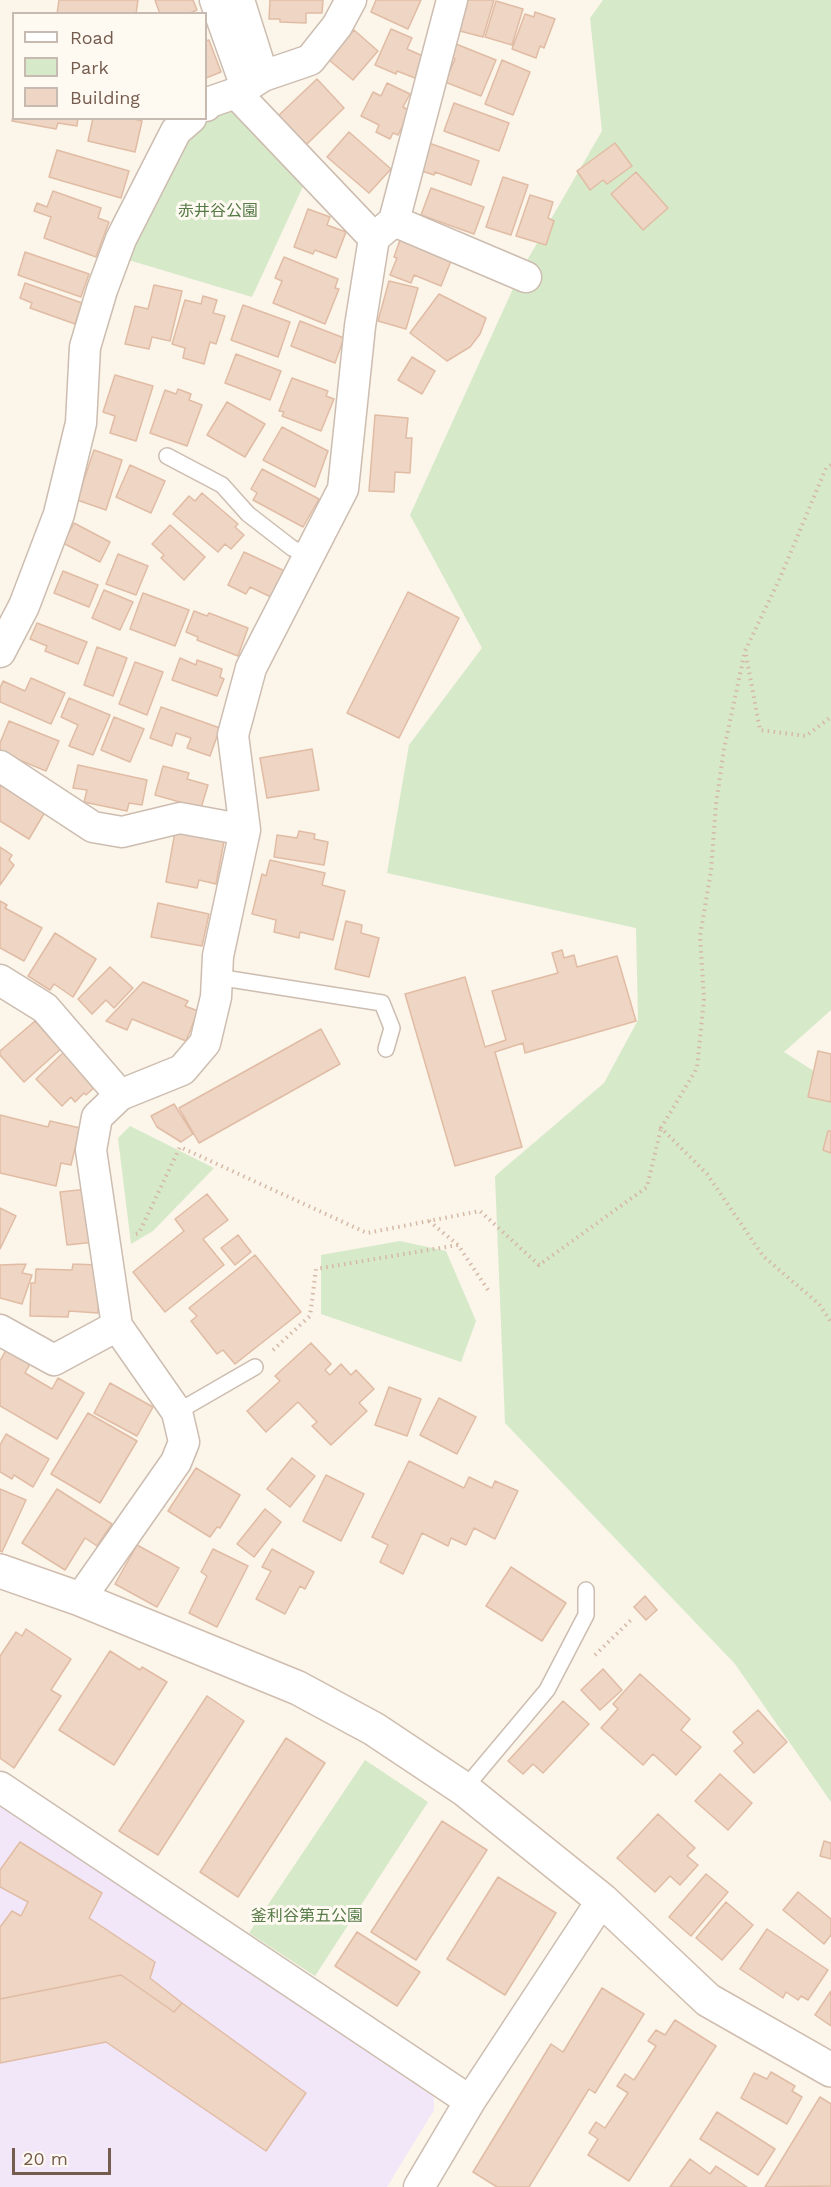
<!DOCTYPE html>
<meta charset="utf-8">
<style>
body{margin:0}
#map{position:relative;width:831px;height:2187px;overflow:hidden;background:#fbf5ea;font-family:"Work Sans",sans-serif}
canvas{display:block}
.legend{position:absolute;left:12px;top:12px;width:195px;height:108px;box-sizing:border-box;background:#fef9f1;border:2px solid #c7bab0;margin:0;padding:8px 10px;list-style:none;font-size:18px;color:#755c4f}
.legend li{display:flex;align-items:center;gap:12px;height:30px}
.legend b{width:30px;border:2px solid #c7bab0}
.scale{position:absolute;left:12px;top:2148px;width:99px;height:27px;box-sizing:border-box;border:3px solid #755c4f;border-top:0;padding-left:8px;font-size:18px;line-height:21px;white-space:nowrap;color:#755c4f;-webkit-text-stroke:4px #fef9f1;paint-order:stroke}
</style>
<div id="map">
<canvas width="831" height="2187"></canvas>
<ul class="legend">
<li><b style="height:8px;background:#fff"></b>Road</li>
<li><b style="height:16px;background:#d6e9c9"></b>Park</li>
<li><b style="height:16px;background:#efd5c3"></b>Building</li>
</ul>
<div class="scale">20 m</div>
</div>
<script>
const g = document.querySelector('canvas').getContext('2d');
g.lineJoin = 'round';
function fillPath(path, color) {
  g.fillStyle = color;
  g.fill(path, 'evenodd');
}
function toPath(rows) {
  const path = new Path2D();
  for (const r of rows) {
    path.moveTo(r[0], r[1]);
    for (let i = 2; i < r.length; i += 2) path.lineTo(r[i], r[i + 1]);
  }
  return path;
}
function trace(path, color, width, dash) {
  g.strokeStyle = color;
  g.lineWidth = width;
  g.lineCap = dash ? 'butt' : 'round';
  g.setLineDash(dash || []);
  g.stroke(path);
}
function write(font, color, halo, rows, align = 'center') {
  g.font = font + ' "Work Sans","Noto Sans JP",sans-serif';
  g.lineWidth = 6;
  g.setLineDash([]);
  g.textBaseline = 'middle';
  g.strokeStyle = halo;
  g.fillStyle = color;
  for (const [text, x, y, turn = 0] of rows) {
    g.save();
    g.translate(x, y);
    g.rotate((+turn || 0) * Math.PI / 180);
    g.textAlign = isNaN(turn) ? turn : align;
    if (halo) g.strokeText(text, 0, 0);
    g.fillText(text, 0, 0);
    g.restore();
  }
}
fillPath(toPath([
 [0,1805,434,2097,434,2110,387,2187,0,2187]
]), '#f2e7f8');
fillPath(toPath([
 [603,0,831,0,831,1010,784,1052,831,1082,831,1802,735,1664,505,1423,495,1176,604,1083,638,1020,636,928,387,873,409,745,482,648,410,515,522,269,602,131,590,18],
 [233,104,305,182,252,297,122,258,177,141],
 [130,1126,214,1168,153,1231,131,1244,118,1138],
 [400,1241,446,1251,476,1321,461,1362,321,1314,321,1255],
 [365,1760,428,1802,315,1976,249,1933]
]), '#d6e9c9');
const building = toPath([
 [59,0,138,0,136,14,57,14,59,0],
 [155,0,193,0,197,10,188,14,160,14,155,0],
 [270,0,323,0,322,13,306,13,306,23,280,22,280,19,269,19,270,0],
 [376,0,421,0,408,29,371,12,376,0],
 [465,0,494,0,483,37,456,30,465,0],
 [496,1,523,9,512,45,485,37,496,1],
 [535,12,555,19,544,48,540,46,536,58,512,49,525,14,534,17,535,12],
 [391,29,412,38,407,49,423,56,415,78,397,71,396,74,375,65,391,29],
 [354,30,378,51,353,80,329,60,354,30],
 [209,40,221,72,206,78,206,41,209,40],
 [456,44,496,60,481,96,445,82,455,59,451,57,456,44],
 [502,60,530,72,513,115,485,104,502,60],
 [317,79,344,108,306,145,278,116,317,79],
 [387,83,410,94,403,107,410,111,398,135,393,133,390,139,376,132,379,125,361,116,373,92,381,96,387,83],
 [454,103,509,123,499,151,444,131,454,103],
 [14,112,14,118,78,118,77,126,58,123,56,129,12,121,14,112],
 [93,118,131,118,142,121,135,152,88,141,93,118],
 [349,132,391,169,369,193,327,157,349,132],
 [429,143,479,161,471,185,435,172,434,175,419,170,429,143],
 [615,143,632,166,607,184,603,180,590,190,577,171,615,143],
 [57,150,129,171,121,198,49,177,57,150],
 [636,172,668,208,643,230,611,194,636,172],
 [503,177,528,185,511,235,486,227,503,177],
 [431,188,484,207,474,234,421,215,431,188],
 [53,191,101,208,98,218,109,222,96,257,44,238,51,217,34,211,37,203,47,207,53,191],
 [530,195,553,202,548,218,554,221,546,245,516,236,530,195],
 [308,209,330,217,327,225,346,232,336,258,315,250,313,254,294,247,308,209],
 [401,237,453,256,441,286,414,275,411,283,390,275,397,258,394,257,401,237],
 [25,252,89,274,81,297,18,275,25,252],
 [284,257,338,279,335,288,339,289,325,324,273,303,282,281,275,278,284,257],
 [389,281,418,288,406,329,378,321,389,281],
 [25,283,82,303,75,324,30,308,32,303,20,298,25,283],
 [154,285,182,291,170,341,152,337,149,349,125,344,135,306,148,309,154,285],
 [439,294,486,318,480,334,470,347,447,361,410,333,439,294],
 [203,296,217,300,213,313,225,316,216,344,210,342,204,364,183,358,185,348,172,344,185,300,201,304,203,296],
 [243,305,290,322,278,357,231,340,243,305],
 [300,321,344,338,335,363,291,346,300,321],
 [236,354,281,371,270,400,225,383,236,354],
 [412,357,435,371,422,394,398,380,412,357],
 [115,375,153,386,136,441,110,433,115,416,103,412,115,375],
 [292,378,328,391,326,396,334,399,321,431,282,416,284,412,279,411,292,378],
 [178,389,191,394,189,400,202,405,187,446,150,433,165,390,176,394,178,389],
 [227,402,265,424,245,457,207,435,227,402],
 [375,415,408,418,406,438,412,438,410,473,395,472,394,492,369,491,375,415],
 [282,427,328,451,315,487,263,460,282,427],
 [94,450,122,460,106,510,77,500,94,450],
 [130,465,165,481,151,513,116,497,130,465],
 [262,469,319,499,303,527,253,500,257,493,251,489,262,469],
 [202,493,238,524,235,527,244,535,231,549,225,544,218,552,173,514,189,496,195,501,202,493],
 [74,523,110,542,100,562,63,543,74,523],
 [170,525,205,557,184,580,161,558,164,555,152,544,170,525],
 [244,552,289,573,273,598,250,587,246,594,228,585,244,552],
 [118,554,148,566,136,595,106,584,118,554],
 [63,571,98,585,89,607,54,593,63,571],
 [104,590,133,602,120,630,92,618,104,590],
 [408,592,459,618,399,738,347,713,408,592],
 [143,593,189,610,175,646,130,629,143,593],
 [194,611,207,616,209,613,248,628,238,656,197,640,198,637,186,632,194,611],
 [37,623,87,642,78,664,45,651,47,646,30,639,37,623],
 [97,647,127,658,113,696,84,685,97,647],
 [180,658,196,665,197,660,222,669,220,677,224,679,217,696,172,680,180,658],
 [135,662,163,672,147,715,119,704,135,662],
 [31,678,65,693,51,724,0,702,0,688,3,681,25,691,31,678],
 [69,698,110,715,93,755,69,746,78,725,61,717,69,698],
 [161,707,220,728,210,756,187,748,191,738,176,733,172,746,150,738,161,707],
 [114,717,144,729,130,762,101,750,114,717],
 [9,721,59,741,46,771,0,752,0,743,9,721],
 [312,749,319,790,267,798,260,758,312,749],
 [78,765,147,780,142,805,129,803,127,811,84,802,87,790,73,788,78,765],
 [163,766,189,773,187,779,208,785,201,808,155,795,163,766],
 [0,785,45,812,29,839,0,821,0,785],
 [299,831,315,834,314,839,328,842,324,865,274,857,277,835,297,838,299,831],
 [175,832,203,838,204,832,225,836,216,884,199,880,197,888,166,882,175,832],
 [0,847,12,855,9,860,14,865,0,885,0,847],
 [270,860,325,873,322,885,345,891,333,940,300,932,299,938,274,932,276,920,252,914,262,874,266,876,270,860],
 [0,901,7,905,5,908,42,928,24,961,0,948,0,901],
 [158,903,209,914,202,946,151,937,158,903],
 [346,921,362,925,361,933,379,938,369,977,335,969,346,921],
 [55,933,96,959,73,997,54,984,50,990,28,976,55,933],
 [562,950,564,958,574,955,577,967,617,956,636,1021,525,1053,523,1043,495,1052,522,1147,455,1166,405,994,465,977,485,1047,506,1040,492,991,558,973,552,953,562,950],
 [110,967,133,988,114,1008,106,1000,92,1014,78,999,110,967],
 [143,982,188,1001,185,1006,198,1011,186,1041,132,1019,127,1030,106,1021,143,982],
 [35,1021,52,1040,54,1038,63,1047,24,1082,0,1055,0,1051,35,1021],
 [321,1029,340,1064,199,1143,179,1108,321,1029],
 [65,1051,97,1085,86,1095,84,1093,75,1102,71,1097,62,1106,36,1079,65,1051],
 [818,1051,831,1054,831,1102,808,1097,818,1051],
 [174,1104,193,1134,181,1142,157,1127,151,1116,174,1104],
 [0,1115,48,1127,50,1121,80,1128,71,1165,61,1163,56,1186,0,1173,0,1115],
 [828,1131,831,1131,831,1153,823,1150,828,1131],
 [88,1189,95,1242,67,1245,60,1192,88,1189],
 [207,1194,228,1220,203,1239,224,1265,165,1312,133,1272,184,1231,175,1219,207,1194],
 [0,1208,16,1216,0,1249,0,1208],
 [238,1235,251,1252,235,1265,221,1248,238,1235],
 [255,1255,301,1312,235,1364,223,1350,217,1354,191,1321,197,1316,189,1308,255,1255],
 [26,1264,22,1273,32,1275,22,1304,0,1298,0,1265,26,1264],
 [73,1264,99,1265,98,1313,69,1311,68,1317,30,1316,31,1283,35,1283,36,1269,72,1270,73,1264],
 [311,1343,331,1364,325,1370,330,1375,341,1364,351,1375,356,1370,374,1389,359,1403,367,1411,331,1445,312,1426,317,1422,298,1402,266,1432,247,1411,280,1381,275,1376,311,1343],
 [6,1350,30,1364,25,1373,52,1389,58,1378,84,1393,57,1439,0,1406,0,1361,6,1350],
 [110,1383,153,1407,137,1436,94,1413,110,1383],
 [389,1387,421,1399,407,1436,375,1425,389,1387],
 [439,1398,476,1417,457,1454,420,1435,439,1398],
 [88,1413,137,1441,100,1503,51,1474,88,1413],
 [6,1434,49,1459,33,1487,14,1475,12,1479,0,1472,0,1445,6,1434],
 [292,1458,315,1476,290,1507,267,1489,292,1458],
 [409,1461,464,1488,469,1477,492,1488,495,1481,518,1491,495,1539,474,1528,466,1545,451,1538,448,1546,422,1533,403,1574,380,1562,388,1545,372,1537,409,1461],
 [196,1468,240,1495,220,1528,217,1527,210,1537,168,1511,196,1468],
 [326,1475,364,1494,341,1541,303,1521,326,1475],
 [0,1489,26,1500,2,1552,0,1551,0,1489],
 [57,1489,112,1524,97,1546,85,1538,65,1570,22,1543,57,1489],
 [265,1509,281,1522,254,1557,237,1544,265,1509],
 [137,1545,179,1568,157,1607,115,1584,137,1545],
 [213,1549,248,1566,217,1627,189,1613,207,1576,201,1572,213,1549],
 [272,1549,314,1572,305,1589,300,1586,285,1614,256,1599,271,1571,262,1567,272,1549],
 [511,1567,566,1603,542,1641,486,1606,511,1567],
 [645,1596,657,1610,646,1620,634,1607,645,1596],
 [26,1629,71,1659,51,1690,61,1696,14,1768,0,1758,0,1656,16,1632,22,1636,26,1629],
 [110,1651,140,1670,142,1667,167,1682,114,1765,59,1730,110,1651],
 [603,1669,622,1690,600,1710,581,1690,603,1669],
 [640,1674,690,1719,681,1730,701,1747,676,1775,653,1754,643,1765,601,1728,618,1709,613,1704,640,1674],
 [207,1696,244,1721,158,1855,119,1831,207,1696],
 [563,1701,589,1724,543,1773,533,1764,523,1774,508,1761,563,1701],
 [758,1710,787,1742,754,1773,734,1751,743,1743,733,1732,758,1710],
 [286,1738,325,1763,238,1897,200,1872,286,1738],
 [720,1774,752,1803,728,1830,695,1801,720,1774],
 [658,1814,695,1848,687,1856,698,1865,680,1885,670,1876,655,1892,617,1858,658,1814],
 [442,1821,487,1850,416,1960,371,1932,442,1821],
 [824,1841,831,1843,831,1859,820,1856,824,1841],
 [20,1842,102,1893,89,1918,155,1962,150,1978,182,2003,174,2012,121,1975,0,1999,0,1927,12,1911,21,1916,28,1902,0,1887,0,1870,20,1842],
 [706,1874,728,1892,691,1936,669,1917,706,1874],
 [498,1877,556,1913,505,1995,447,1959,498,1877],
 [798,1892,831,1919,831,1935,824,1944,783,1910,798,1892],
 [726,1902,753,1925,722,1960,696,1938,726,1902],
 [767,1929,828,1970,808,2000,801,1996,798,2000,786,1992,783,1998,740,1969,767,1929],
 [357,1932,420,1972,397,2006,335,1966,357,1932],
 [121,1975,174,2012,182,2003,306,2093,266,2151,106,2042,0,2063,0,1999,121,1975],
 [602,1988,644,2014,595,2093,589,2089,529,2187,497,2187,473,2172,551,2044,563,2052,602,1988],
 [831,1991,831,2026,815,2015,831,1991],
 [675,2020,716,2046,629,2181,588,2155,598,2139,589,2133,596,2122,605,2128,628,2093,617,2086,625,2074,634,2080,656,2046,648,2041,656,2030,665,2035,675,2020],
 [771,2072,795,2086,792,2091,802,2097,787,2124,741,2098,754,2073,767,2079,771,2072],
 [820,2097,831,2104,831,2186,765,2187,820,2097],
 [717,2112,775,2149,758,2175,700,2139,717,2112],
 [690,2159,710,2174,716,2166,747,2187,670,2187,690,2159]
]);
fillPath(building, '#efd5c3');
trace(building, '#e1bca5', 1.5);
const lane = toPath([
 [167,456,222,485,248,514,292,548,309,556],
 [217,977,382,1003,392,1028,386,1049],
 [177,1412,255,1367],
 [464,1789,547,1690,586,1615,586,1590]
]);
const street = toPath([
 [215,0,246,87],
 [239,0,263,76],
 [236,93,374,238],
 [206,106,210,102,236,93,263,76,310,60,337,26,351,0],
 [394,221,526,277],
 [0,652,24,606,59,514,81,423,85,347,102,290,121,239,176,131,191,118],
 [0,766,93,827,122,832,180,818,245,830],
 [0,980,45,1008,120,1095],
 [0,1330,54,1360,117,1326],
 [80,1599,176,1462,184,1442,177,1412,117,1326,91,1150,97,1117,120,1095,182,1070,205,1043,216,997,218,956,245,830,233,735,251,668,343,489,360,326,374,238,394,221,452,0],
 [0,1787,470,2101],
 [419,2187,470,2101,602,1900]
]);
const secondary = toPath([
 [0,1571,80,1599,298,1688,374,1729,464,1789,602,1900,708,2000,831,2070]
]);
trace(lane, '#cdbdb0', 18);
trace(street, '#cdbdb0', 33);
trace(secondary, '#d0bdae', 36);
trace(toPath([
 [831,465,826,468,780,578,745,651,724,749,716,804,711,871,700,936,704,999,697,1068,661,1128,707,1174,763,1256,819,1304,831,1322],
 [746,655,760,730,806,736,831,717],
 [429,1221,458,1245,488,1290],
 [136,1234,139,1233,180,1147,367,1233,480,1211,539,1265,647,1187,661,1128],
 [273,1350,310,1316,316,1269,458,1245],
 [595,1655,633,1618]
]), '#d5b8a6', 4, [1.5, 4.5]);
trace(lane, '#fff', 15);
trace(street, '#fff', 30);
trace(secondary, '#fff', 33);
write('16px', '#567a47', '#fef9f1', [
 ["赤井谷公園",218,211],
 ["釜利谷第五公園",307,1916]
]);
</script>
